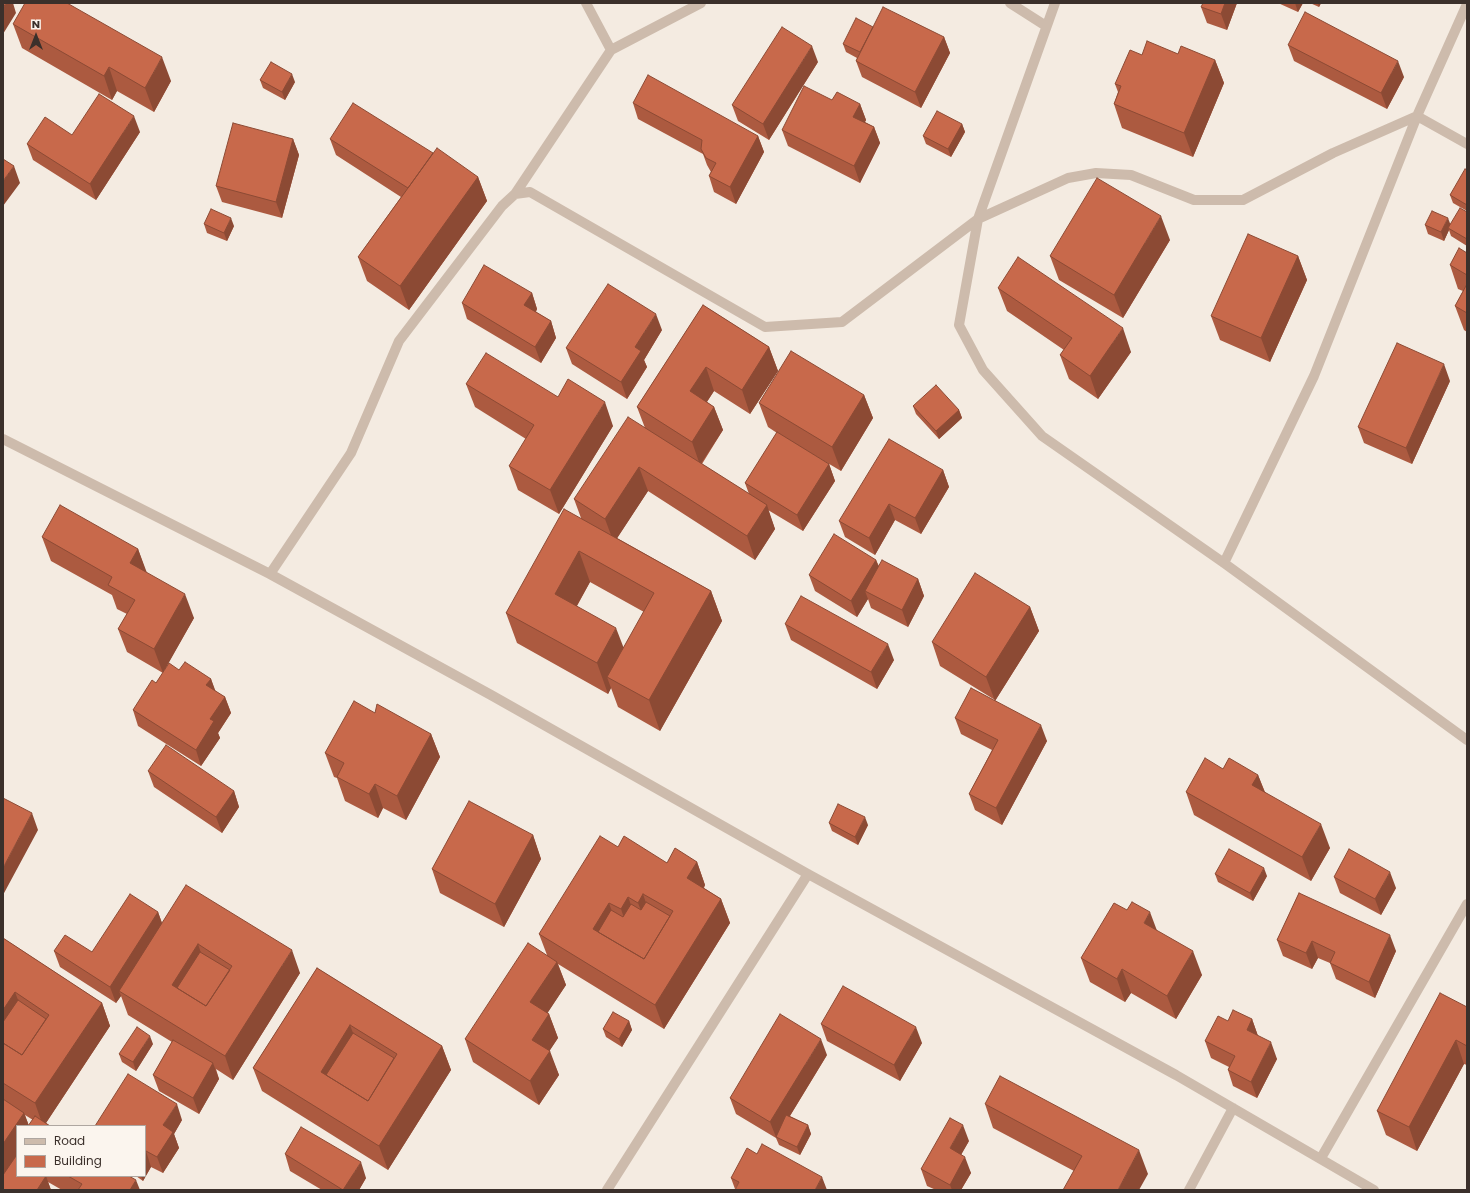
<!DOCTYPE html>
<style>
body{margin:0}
#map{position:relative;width:1470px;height:1193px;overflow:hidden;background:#f4ebe1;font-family:Poppins,sans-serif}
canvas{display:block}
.frame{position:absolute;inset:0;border:4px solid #3b302b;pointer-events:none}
.legend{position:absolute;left:16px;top:1125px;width:130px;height:52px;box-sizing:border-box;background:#fbf5ee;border:1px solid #aea6a0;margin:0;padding:5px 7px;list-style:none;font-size:12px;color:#3b302b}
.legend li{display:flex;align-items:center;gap:8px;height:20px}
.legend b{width:20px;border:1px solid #aea6a0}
.north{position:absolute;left:16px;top:16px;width:40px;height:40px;-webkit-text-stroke:3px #fbf5ee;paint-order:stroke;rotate:0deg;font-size:11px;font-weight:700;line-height:16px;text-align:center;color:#3b302b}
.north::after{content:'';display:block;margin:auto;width:14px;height:18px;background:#3b302b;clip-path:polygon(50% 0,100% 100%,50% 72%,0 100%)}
</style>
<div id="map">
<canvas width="1470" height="1193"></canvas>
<div class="frame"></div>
<ul class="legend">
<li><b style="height:5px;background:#cdbbac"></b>Road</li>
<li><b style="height:11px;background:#c8694b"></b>Building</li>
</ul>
<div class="north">N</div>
</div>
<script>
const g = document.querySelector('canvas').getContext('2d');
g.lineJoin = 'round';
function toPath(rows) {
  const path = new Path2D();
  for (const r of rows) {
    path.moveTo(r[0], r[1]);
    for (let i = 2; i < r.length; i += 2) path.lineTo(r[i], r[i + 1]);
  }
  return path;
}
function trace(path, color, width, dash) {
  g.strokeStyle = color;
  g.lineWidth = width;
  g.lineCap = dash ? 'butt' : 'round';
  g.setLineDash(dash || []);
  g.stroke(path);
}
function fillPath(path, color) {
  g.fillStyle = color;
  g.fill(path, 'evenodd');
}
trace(toPath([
 [586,3,611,50],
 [1010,3,1046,26],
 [1055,3,978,219,959,325,983,370,1042,436,1224,563,1467,740],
 [515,194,611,50,701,3],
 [3,439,270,574,491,695,808,874,1176,1075,1374,1190],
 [1224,563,1314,376,1417,116,1467,4],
 [270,574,351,453,399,341,502,206,515,194,530,192,765,327,842,322,978,219,1068,178,1096,173,1131,175,1194,200,1243,200,1333,153,1417,116,1467,144],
 [1321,1158,1467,904],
 [607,1190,808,874],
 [1189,1190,1233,1108]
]), '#cdbbac', 10);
fillPath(toPath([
 [1237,3,1227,30,1207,23,1201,7],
 [1278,3,1303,3,1298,12],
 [1310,3,1321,3,1319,7],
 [13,24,171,81,154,112,117,91,112,100,22,48],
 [873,27,944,37,950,53,921,108,862,77,856,61,857,58,846,52,843,44],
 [1288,45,1404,77,1387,109,1294,61],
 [1142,55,1215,60,1224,83,1193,157,1122,128,1114,104,1118,92,1115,84],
 [818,62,769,140,738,121,732,105],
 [260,80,295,82,285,100,263,88],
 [832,100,860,104,866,120,865,122,874,127,880,143,860,183,788,146,782,130],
 [633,103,758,136,764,152,736,204,714,192,709,176,711,172,707,165,703,154,638,119],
 [962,124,965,132,951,157,926,144,923,136],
 [140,132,96,200,33,160,27,144,72,135],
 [293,139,299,155,282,218,222,202,216,186],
 [330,139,433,153,478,177,487,201,409,310,367,281,358,257,401,197,336,155],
 [1467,170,1467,211,1453,203,1450,195],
 [1467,212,1467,246,1451,236,1449,230,1444,241,1428,234,1425,225,1450,224],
 [204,224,234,226,227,241,207,233],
 [1170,240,1123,318,1059,280,1050,256],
 [1467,253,1467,332,1464,330,1455,306,1463,291,1458,289,1450,265],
 [1298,256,1307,280,1270,362,1220,340,1211,316],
 [998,288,1131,352,1098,399,1069,379,1060,355,1064,350,1007,311],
 [532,293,537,309,536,312,551,321,556,338,541,363,467,319,462,303],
 [703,305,769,347,778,371,750,414,714,391,707,402,714,407,723,430,702,464,749,494,745,483,777,433,768,427,759,403,864,395,873,418,841,471,799,446,829,464,835,481,803,531,768,510,775,529,755,560,648,491,617,538,711,591,722,621,660,731,618,707,611,688,608,694,517,643,506,613,581,518,574,499,645,428,637,407],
 [590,582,644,612,624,648,577,606],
 [662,330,644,360,647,367,627,399,572,364,566,348],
 [1450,381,1412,464,1364,443,1358,427],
 [466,384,558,397,613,426,559,514,518,490,509,466,526,439,475,407],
 [913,406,959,410,962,418,939,439,916,414],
 [943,470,949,487,921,534,895,520,875,555,845,537,839,521],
 [42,537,138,549,146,572,194,618,163,672,179,670,211,679,215,691,225,697,231,713,218,733,220,738,201,766,138,726,133,710,156,683,163,673,127,652,118,629,127,614,117,609,112,595,51,561],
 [876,560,879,566,918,579,924,596,908,627,871,608,868,599,857,617,815,591,809,575],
 [1030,607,1039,631,995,701,1047,741,1002,825,975,810,969,794,992,750,961,734,955,718,995,700,940,666,932,642],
 [785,624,894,660,877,689,791,640],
 [375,713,431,734,440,757,406,820,383,808,378,818,345,801,337,778,334,777,325,753],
 [1223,769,1258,775,1265,792,1330,848,1311,881,1194,815,1186,792],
 [148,771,234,791,239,807,222,833,154,787],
 [829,823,868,825,858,845,832,831],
 [533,835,541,859,504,927,440,893,432,869],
 [618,847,667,863,697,862,705,885,704,888,721,899,730,923,664,1029,558,964,566,985,547,1013,549,1014,558,1038,549,1051,559,1075,539,1105,473,1062,465,1039,547,955,539,934],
 [1215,874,1267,876,1253,901,1218,882],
 [1334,877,1396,888,1381,915,1340,893],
 [1299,893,1396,951,1375,998,1336,979,1330,963,1318,958,1312,969,1283,956,1277,940],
 [158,912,162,923,300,973,233,1080,216,1069,219,1079,199,1114,159,1091,153,1075,172,1042,128,1015,121,996,116,1003,60,967,54,951,92,952],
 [1156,930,1202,975,1176,1019,1131,993,1125,1002,1090,982,1081,958],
 [3,938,102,1003,110,1026,46,1123,50,1126,17,1126,17,1176,129,1176,140,1190,62,1190,48,1182,51,1190,3,1190],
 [25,1115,33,1120,29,1126],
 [317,968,442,1046,451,1070,388,1170,262,1091,253,1068],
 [1467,1007,1467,1065,1464,1064,1417,1151,1386,1135,1377,1111],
 [1252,1019,1258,1036,1277,1059,1257,1098,1233,1086,1228,1070,1229,1067,1211,1058,1205,1041,1228,1021],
 [629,1021,632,1030,622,1047,606,1037,603,1029],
 [821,1024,922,1043,900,1081,827,1041],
 [153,1044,136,1071,122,1062,119,1054],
 [827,1055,790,1116,808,1125,811,1134,800,1155,779,1145,776,1138,736,1114,730,1098],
 [985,1104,1148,1174,1074,1171,993,1128],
 [182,1120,174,1134,179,1148,163,1173,151,1167,143,1181,136,1176,145,1176,145,1126],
 [969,1141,961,1154,971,1173,961,1190,936,1190,927,1186,921,1169],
 [285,1154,366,1178,359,1190,322,1190,290,1171],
 [757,1154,735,1189,731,1178]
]), '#ac5a40');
fillPath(toPath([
 [6,3,13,3,16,13,3,34,3,8],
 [1225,3,1237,3,1227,30,1221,14],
 [1295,3,1303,3,1298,12],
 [1318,3,1321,3,1319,7],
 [944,37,950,53,921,108,915,92],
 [812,46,818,62,769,140,763,124],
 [162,57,171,81,154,112,145,88],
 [1215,60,1224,83,1193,157,1184,133],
 [1398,61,1404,77,1387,109,1381,93],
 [109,67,117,91,112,100,104,76],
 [292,74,295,82,285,100,282,92],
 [860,104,866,120,859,133,853,117],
 [134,116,140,132,96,200,90,184],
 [962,124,965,132,951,157,948,149],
 [874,127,880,143,860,183,854,166],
 [758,136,764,152,736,204,730,187],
 [293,139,299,155,282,218,276,202],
 [14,166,20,183,3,206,3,181],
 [478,177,487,201,409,310,400,286],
 [1161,216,1170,240,1123,318,1114,295],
 [231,218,234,226,227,241,224,233],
 [1448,218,1451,226,1448,228,1449,230,1444,241,1441,232],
 [1298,256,1307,280,1270,362,1261,338],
 [532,293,537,309,530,322,524,305],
 [656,314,662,330,644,360,647,367,627,399,621,382,635,347],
 [551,321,556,338,541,363,535,347],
 [1123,328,1131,352,1098,399,1090,376],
 [769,347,778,371,750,414,742,390],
 [1444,364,1450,381,1412,464,1406,448],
 [706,367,714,391,698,415,690,391],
 [864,395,873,418,841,471,832,447],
 [605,402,613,426,559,514,550,490],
 [714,407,723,430,700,465,692,442],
 [959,410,962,418,939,439,936,431],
 [829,464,835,481,803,531,797,515],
 [639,467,648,491,614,543,605,519],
 [943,470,949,487,921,534,915,518],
 [889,504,895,520,875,555,869,538],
 [767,505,775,529,755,560,747,536],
 [138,549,147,573,130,563],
 [579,551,590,582,566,625,555,594],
 [876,560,882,576,865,591,868,599,857,617,851,601],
 [918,579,924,596,908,627,902,610],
 [711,591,722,621,660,731,649,700],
 [185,594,194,618,163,673,154,649],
 [1030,607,1039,631,995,701,986,677],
 [616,628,628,659,607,677,611,688,608,694,597,663],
 [888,644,894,660,877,689,871,672],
 [211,679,217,695,206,685],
 [225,697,231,713,218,733,220,738,201,766,196,750,210,719],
 [1041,725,1047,741,1002,825,996,808],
 [431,734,440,757,406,820,397,796],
 [1258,775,1267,798,1252,785],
 [375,784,383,808,378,818,369,794],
 [234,791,239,807,222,833,216,817],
 [32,813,38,830,3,895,3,868],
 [865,817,868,825,858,845,855,837],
 [1321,824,1330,848,1311,881,1302,857],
 [533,835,541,859,504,927,495,904],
 [697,862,705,885,695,902,687,878],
 [1264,868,1267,876,1253,901,1250,893],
 [1390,872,1396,888,1381,915,1375,899],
 [643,894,651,918,647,926,638,903],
 [628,897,637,920,629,933,621,909],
 [721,899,730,923,664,1029,655,1005],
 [609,903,617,926,607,943,593,929],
 [158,912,164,929,119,991,121,996,116,1003,110,987],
 [1150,912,1159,936,1144,923],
 [1390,935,1396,951,1375,998,1369,982],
 [1312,941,1318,958,1312,969,1306,953],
 [198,944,206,968,174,992,172,985],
 [292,950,300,973,233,1080,225,1056],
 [1193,951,1202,975,1176,1019,1167,996],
 [557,962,566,985,539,1026,530,1002],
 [1122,969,1131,993,1125,1002,1117,979],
 [15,992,24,1016,3,1047,3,1010],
 [102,1003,110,1026,44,1126,43,1126,35,1103],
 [549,1014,558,1038,541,1064,532,1040],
 [1252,1019,1258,1036,1247,1030],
 [629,1021,632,1030,622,1047,619,1039],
 [350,1025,359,1049,335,1087,321,1072],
 [916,1027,922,1043,900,1081,894,1065],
 [150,1036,153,1044,136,1071,133,1062],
 [821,1039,827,1055,777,1137,776,1137,770,1122],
 [1456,1040,1464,1064,1417,1151,1409,1127],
 [1271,1042,1277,1059,1257,1098,1251,1082],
 [442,1046,451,1070,388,1170,379,1146],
 [550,1051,559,1075,539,1105,530,1081],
 [213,1063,219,1079,199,1114,193,1098],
 [177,1104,182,1120,174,1134,179,1148,163,1173,157,1157,163,1125],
 [24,1113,29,1126,17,1126,17,1160,3,1180,3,1144],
 [808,1125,811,1134,800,1155,797,1147],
 [963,1125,969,1141,956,1164,950,1148],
 [1139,1150,1148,1174,1139,1190,1118,1190],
 [146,1151,151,1167,143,1181,141,1176,145,1176,145,1152],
 [965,1157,971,1173,961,1190,952,1190,950,1185],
 [361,1162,366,1178,359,1190,343,1190],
 [46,1176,51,1190,37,1190],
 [822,1177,827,1190,815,1190],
 [136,1180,140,1190,130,1190]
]), '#8c4a34');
const building = toPath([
 [3,3,6,3,3,8,3,3],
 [25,3,67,3,162,57,145,88,109,67,104,76,13,24,25,3],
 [1203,3,1225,3,1221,14,1201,7,1203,3],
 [883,7,944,37,915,92,856,61,883,7],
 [1305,12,1398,61,1381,93,1288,45,1305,12],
 [856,18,873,27,860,52,843,44,856,18],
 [782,27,812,46,763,124,732,105,782,27],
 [1147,41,1178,54,1181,46,1215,60,1184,133,1114,104,1121,86,1115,84,1130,50,1142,55,1147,41],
 [271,62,292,74,282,92,260,80,271,62],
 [648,75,758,136,730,187,709,176,716,163,706,158,701,149,702,140,633,103,648,75],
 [804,86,832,100,837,92,860,104,853,117,874,127,854,166,782,130,804,86],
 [99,94,134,116,90,184,27,144,45,117,72,135,99,94],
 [353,103,433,153,408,188,330,139,353,103],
 [937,111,962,124,948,149,923,136,937,111],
 [233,123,293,139,276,202,216,186,233,123],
 [437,148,478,177,400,286,358,257,437,148],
 [3,159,14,166,3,181,3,159],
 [1465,169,1467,170,1467,205,1450,195,1465,169],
 [1097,178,1161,216,1114,295,1050,256,1097,178],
 [1460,208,1467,212,1467,239,1448,228,1460,208],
 [211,209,231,218,224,233,204,224,211,209],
 [1432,211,1448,218,1441,232,1425,225,1432,211],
 [1248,234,1298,256,1261,338,1211,316,1248,234],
 [1459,248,1467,253,1467,275,1450,265,1459,248],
 [1018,257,1123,328,1090,376,1060,355,1072,338,998,288,1018,257],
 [484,265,532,293,524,305,551,321,535,347,462,303,484,265],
 [608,284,656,314,635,347,641,351,621,382,566,348,608,284],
 [1467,284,1467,313,1455,306,1467,284],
 [703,305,769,347,742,390,706,367,690,391,714,407,692,442,637,407,703,305],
 [1397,343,1444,364,1406,448,1358,427,1397,343],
 [791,351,864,395,832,447,759,403,791,351],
 [486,353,558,397,568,379,605,402,550,490,509,466,534,425,466,384,486,353],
 [936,385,959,410,936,431,913,406,936,385],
 [628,417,767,505,747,536,639,467,605,519,574,499,628,417],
 [777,432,829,464,797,515,745,483,777,432],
 [889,439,943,470,915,518,889,504,869,538,839,521,889,439],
 [60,505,138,549,130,563,185,594,154,649,118,629,135,600,108,585,112,577,42,537,60,505],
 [564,509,711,591,649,700,607,677,654,593,579,551,555,594,616,628,597,663,506,613,564,509],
 [834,534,876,560,851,601,809,575,834,534],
 [882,560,918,579,902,610,865,591,882,560],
 [975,573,1030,607,986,677,932,642,975,573],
 [801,596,888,644,871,672,785,624,801,596],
 [185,662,211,679,206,685,225,697,210,719,214,721,196,750,133,710,152,680,156,683,169,663,179,670,185,662],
 [971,688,1041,725,996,808,969,794,998,740,955,718,971,688],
 [354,701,375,713,377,704,431,734,397,796,375,784,369,794,337,777,344,763,325,753,354,701],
 [166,745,234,791,216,817,148,771,166,745],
 [1205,758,1223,769,1229,758,1258,775,1252,785,1321,824,1302,857,1186,792,1205,758],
 [3,798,32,813,3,868,3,798],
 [469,801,533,835,495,904,432,869,469,801],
 [838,804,865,817,855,837,829,823,838,804],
 [600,836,618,847,624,836,667,863,675,848,697,862,687,878,721,899,655,1005,539,934,600,836],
 [643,894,673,911,644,959,593,929,609,903,621,909,628,897,638,903,643,894],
 [1229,849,1264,868,1250,893,1215,874,1229,849],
 [1349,849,1390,872,1375,899,1334,877,1349,849],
 [186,885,292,950,225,1056,119,991,186,885],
 [198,944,232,966,206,1006,172,985,198,944],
 [1299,893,1390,935,1369,982,1330,963,1335,952,1312,941,1306,953,1277,940,1299,893],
 [130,894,158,912,110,987,54,951,65,935,92,952,130,894],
 [646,902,670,916,644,959,598,932,611,910,623,917,631,904,641,910,646,902],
 [1132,902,1150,912,1144,923,1193,951,1167,996,1122,969,1117,979,1081,958,1114,903,1127,910,1132,902],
 [3,938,102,1003,35,1103,3,1083,3,1043,22,1055,49,1015,15,992,3,1010,3,938],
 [528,943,557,962,530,1002,549,1014,532,1040,550,1051,530,1081,465,1039,528,943],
 [200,952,230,970,206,1006,177,988,200,952],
 [317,968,442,1046,379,1146,253,1068,317,968],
 [350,1025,397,1054,368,1101,321,1072,350,1025],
 [843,986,916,1027,894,1065,821,1024,843,986],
 [1440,993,1467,1007,1467,1046,1456,1040,1409,1127,1377,1111,1440,993],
 [18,1000,46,1019,22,1055,3,1043,3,1022,18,1000],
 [1233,1010,1252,1019,1247,1030,1271,1042,1251,1082,1228,1070,1235,1056,1205,1041,1218,1016,1228,1021,1233,1010],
 [613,1012,629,1021,619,1039,603,1029,613,1012],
 [780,1014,821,1039,770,1122,730,1098,780,1014],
 [137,1027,150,1036,133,1062,119,1054,137,1027],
 [353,1033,394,1058,368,1101,326,1075,353,1033],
 [173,1040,213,1063,193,1098,153,1075,173,1040],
 [128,1074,177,1104,163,1125,173,1132,157,1157,146,1151,145,1152,145,1126,95,1126,128,1074],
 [1000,1076,1139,1150,1118,1190,1063,1190,1082,1156,985,1104,1000,1076],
 [3,1099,24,1113,3,1144,3,1099],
 [786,1115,808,1125,797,1147,776,1137,786,1115],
 [35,1116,50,1126,28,1126,35,1116],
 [950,1118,963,1125,950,1148,965,1157,950,1185,921,1169,950,1118],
 [301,1127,361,1162,343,1190,285,1154,301,1127],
 [762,1144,822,1177,815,1190,735,1190,739,1182,731,1178,747,1148,757,1154,762,1144],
 [16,1156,17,1156,17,1176,46,1176,37,1190,3,1190,3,1175,16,1156],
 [68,1176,129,1176,136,1180,130,1190,78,1190,82,1184,68,1176]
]);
fillPath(building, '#c8694b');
trace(building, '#8c4a34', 1);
</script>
